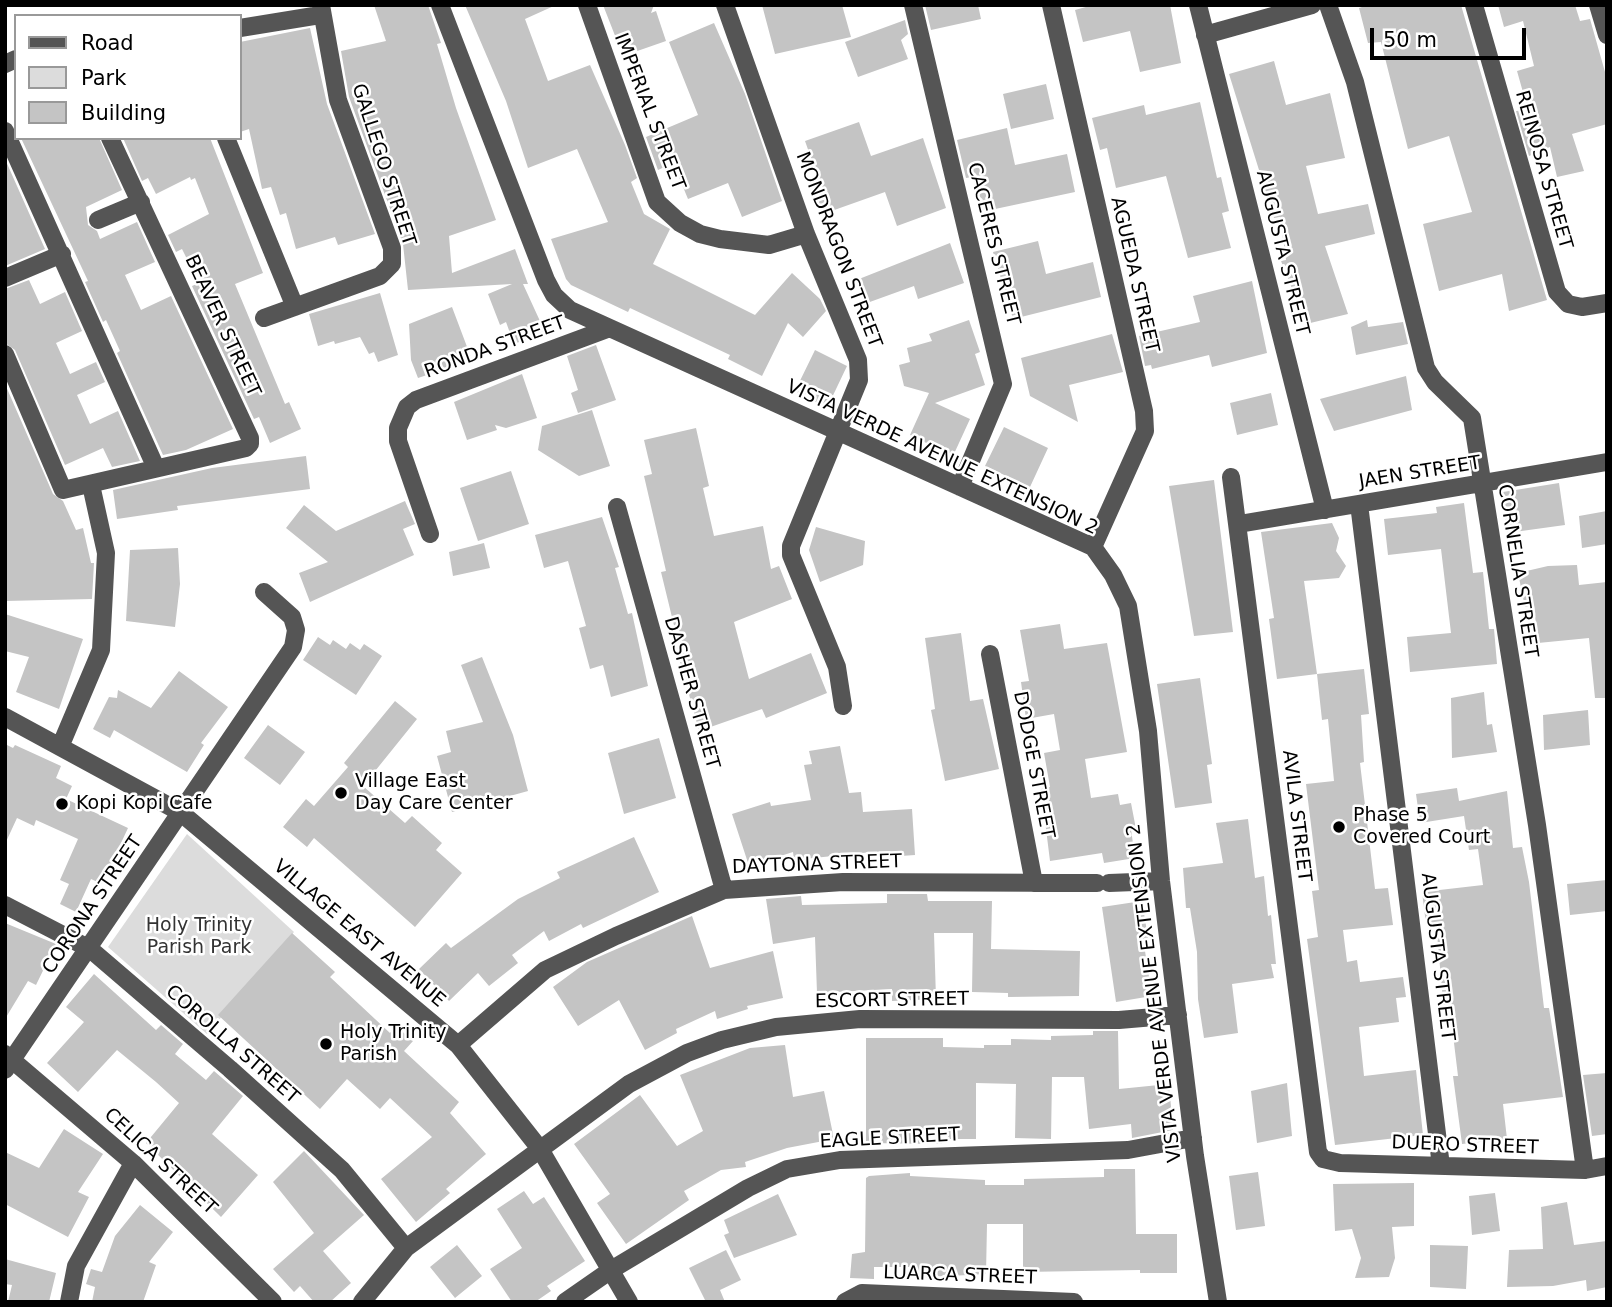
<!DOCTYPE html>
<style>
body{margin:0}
#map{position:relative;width:1612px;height:1307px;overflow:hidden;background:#fff;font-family:"DejaVu Sans",sans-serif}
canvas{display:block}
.frame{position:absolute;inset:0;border:7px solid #000;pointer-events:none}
.legend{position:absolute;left:14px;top:14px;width:228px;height:126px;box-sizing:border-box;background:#fff;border:2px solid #999;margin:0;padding:9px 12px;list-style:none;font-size:21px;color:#000}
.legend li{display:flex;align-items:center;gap:14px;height:35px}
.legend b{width:35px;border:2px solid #999}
.scale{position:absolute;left:1370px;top:28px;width:156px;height:32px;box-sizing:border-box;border:4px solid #000;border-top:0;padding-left:9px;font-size:21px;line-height:24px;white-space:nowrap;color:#000;-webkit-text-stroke:5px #fff;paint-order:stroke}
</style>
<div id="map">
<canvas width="1612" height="1307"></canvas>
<div class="frame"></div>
<ul class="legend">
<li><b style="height:9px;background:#555"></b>Road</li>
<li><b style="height:19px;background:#dcdcdc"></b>Park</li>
<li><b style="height:19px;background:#c4c4c4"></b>Building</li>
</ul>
<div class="scale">50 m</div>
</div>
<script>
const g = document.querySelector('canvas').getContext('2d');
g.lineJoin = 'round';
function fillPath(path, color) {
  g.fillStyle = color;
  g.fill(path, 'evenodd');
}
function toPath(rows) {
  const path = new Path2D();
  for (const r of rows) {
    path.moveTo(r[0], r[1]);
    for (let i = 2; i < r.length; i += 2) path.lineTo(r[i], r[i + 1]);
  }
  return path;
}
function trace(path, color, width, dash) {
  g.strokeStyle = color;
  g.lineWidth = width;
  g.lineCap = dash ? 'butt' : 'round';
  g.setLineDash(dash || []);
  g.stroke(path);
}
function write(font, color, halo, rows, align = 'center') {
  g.font = font + ' "DejaVu Sans",sans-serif';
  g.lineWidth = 5;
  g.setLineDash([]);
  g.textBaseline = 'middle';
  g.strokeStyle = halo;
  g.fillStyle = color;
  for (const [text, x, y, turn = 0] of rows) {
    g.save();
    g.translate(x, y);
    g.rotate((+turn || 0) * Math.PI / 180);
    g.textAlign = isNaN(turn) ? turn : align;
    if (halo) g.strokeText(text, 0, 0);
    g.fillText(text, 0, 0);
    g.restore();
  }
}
fillPath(toPath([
 [187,834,294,932,207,1034,108,947]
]), '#dcdcdc');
fillPath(toPath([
 [374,5,428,5,441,43,437,44,456,108,496,220,449,236,452,273,515,249,528,284,523,284,545,332,514,344,506,322,500,325,488,294,512,284,408,290,403,244,349,97,341,51,386,41],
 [465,5,556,5,525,19,548,81,590,65,625,145,637,178,631,182,644,214,670,229,653,264,755,315,792,273,820,299,826,311,803,337,788,323,762,376,728,359,730,355,630,308,628,312,571,285,566,279,551,239,608,222,577,149,528,168,506,101],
 [603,5,654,5,651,13,656,11,666,41,623,56],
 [762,5,842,5,851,37,775,54],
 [925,5,978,5,981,19,931,30],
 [1093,5,1170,5,1181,63,1140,72,1130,31,1083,42,1075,10],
 [1368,5,1461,5,1547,300,1509,311,1502,274,1439,291,1423,224,1472,212,1449,136,1408,149,1381,42,1368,43,1359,8],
 [1498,5,1575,5,1580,21,1590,19,1607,79,1607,124,1572,134,1584,171,1557,177,1550,147,1529,156,1516,111,1528,110,1517,71,1534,66,1523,21,1504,27],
 [905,20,908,34,901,40,908,59,858,77,845,42],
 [714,23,745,94,782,201,742,217,728,183,688,199,673,163,658,170,646,137,698,115,669,42],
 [310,28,327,104,375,234,338,245,335,237,296,249,286,213,280,215,271,187,262,189,249,129,240,132,240,42],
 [1274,61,1286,105,1330,93,1345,158,1306,166,1318,214,1368,204,1375,234,1325,246,1348,314,1306,324,1281,261,1286,260,1280,217,1274,218,1229,74],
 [1046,84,1054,119,1011,129,1003,94],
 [1200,102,1217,178,1221,177,1229,211,1222,213,1231,248,1188,258,1166,176,1116,188,1107,148,1100,150,1092,118,1144,105,1146,115],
 [859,122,871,156,923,138,946,208,897,226,885,192,823,214,811,178,817,175,805,141],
 [1007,128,1015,165,1067,154,1075,192,981,212,973,177,966,178,957,140],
 [21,138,99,138,122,190,86,207,88,225,97,231,100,239,137,222,155,262,125,275,141,310,171,296,233,429,186,450,163,455,117,353,120,351,106,320,103,322,85,282,88,281],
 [123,138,210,138,263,273,235,284,285,404,289,402,301,429,270,443,259,417,254,419,192,286,199,283,182,249,176,252,168,235,209,214,195,178,191,180,190,177,156,194,148,178,142,181],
 [5,159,45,249,5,266],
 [1038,241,1046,274,1093,262,1101,297,1013,319,993,252],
 [950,243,964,283,918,299,914,286,867,303,859,279],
 [29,280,40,304,65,292,82,331,56,343,70,374,96,362,105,382,77,395,90,424,118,411,140,461,112,467,103,448,65,465,15,350,5,343,5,289],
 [1252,281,1267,353,1212,367,1209,355,1152,369,1151,365,1145,366,1139,336,1200,322,1193,296],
 [380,293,398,355,378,362,374,352,369,354,360,337,335,344,334,341,318,346,309,314],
 [452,307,472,360,418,378,411,360,409,324],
 [969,320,980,352,975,354,985,385,935,403,970,419,953,456,910,435,929,393,904,386,899,365,910,362,907,348,932,341,929,334],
 [1367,320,1368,327,1403,322,1408,344,1356,355,1351,327],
 [1112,334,1123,372,1069,385,1078,422,1030,396,1021,358],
 [596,345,616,400,578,413,571,393,578,390,567,356],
 [815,350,847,366,827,408,795,391],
 [522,374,537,418,506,428,495,425,497,430,467,440,454,402],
 [1406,376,1412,410,1334,431,1320,399],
 [5,384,53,494,63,501,76,530,83,528,91,563,94,563,92,599,5,601],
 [1271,393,1278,425,1237,435,1230,403],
 [592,410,610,466,579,476,538,450,542,426],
 [1004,427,1048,448,1030,487,985,466],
 [696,428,709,486,703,488,714,536,763,526,771,569,779,566,792,599,734,622,749,679,811,653,827,693,766,718,762,709,699,731,676,647,679,646,661,572,666,571,644,476,652,474,644,440],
 [306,456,310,489,177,506,178,510,117,519,113,490,212,468],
 [511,471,529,524,478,541,460,488],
 [1214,480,1233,632,1194,636,1169,486],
 [1559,483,1565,525,1507,533,1503,492],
 [405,501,415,524,403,529,414,555,310,602,299,573,328,562,286,528,304,505,336,531],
 [1464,503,1473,573,1483,572,1489,629,1494,629,1497,664,1410,672,1407,637,1451,633,1441,549,1388,555,1384,519,1437,513,1436,507],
 [1607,511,1607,544,1582,548,1579,516],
 [602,517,619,567,615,568,628,614,632,613,648,686,611,697,603,665,590,669,579,628,586,626,568,561,544,568,535,535],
 [1332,523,1339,538,1336,551,1346,566,1339,578,1304,581,1317,674,1277,679,1269,619,1274,618,1261,532],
 [816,527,865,541,863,565,820,582,809,550],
 [484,543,490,568,453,576,449,552],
 [178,548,180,584,175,627,126,621,130,550],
 [1577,565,1579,585,1607,582,1607,698,1595,698,1589,638,1538,643,1534,606,1525,607,1518,573,1548,566],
 [5,614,83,639,59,709,16,692,29,657,5,651],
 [1060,624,1064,649,1107,643,1127,752,1085,759,1091,798,1118,794,1120,805,1131,803,1136,829,1131,829,1135,858,1104,863,1102,853,1050,861,1041,789,1050,787,1044,753,1060,750,1054,714,1026,719,1021,682,1029,681,1020,630],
 [961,633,970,701,983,699,999,769,945,781,931,710,935,709,925,638],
 [318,637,330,645,333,640,346,649,350,643,360,650,364,644,382,656,356,695,303,660],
 [482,657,513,735,528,791,452,812,437,756,451,752,446,731,483,722,461,665],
 [1364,669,1369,714,1361,715,1364,762,1360,763,1375,889,1388,888,1393,925,1343,930,1347,962,1357,960,1360,982,1403,977,1406,997,1396,998,1399,1022,1359,1027,1364,1076,1416,1070,1423,1135,1335,1145,1307,939,1318,937,1312,891,1319,890,1306,784,1334,781,1328,719,1322,720,1317,674],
 [179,671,228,707,201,743,204,745,187,772,114,730,110,738,93,729,109,697,117,698,118,690,151,708],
 [1200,678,1212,764,1207,765,1212,803,1175,808,1157,684],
 [1484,692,1487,725,1492,724,1497,752,1452,758,1451,698],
 [395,701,417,719,363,786,405,823,412,816,442,843,436,850,462,873,415,927,314,838,307,847,283,827,306,799,314,806,348,767,344,763],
 [1588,710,1590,745,1544,750,1543,715],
 [268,725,305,752,280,785,244,758],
 [659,738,676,798,624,814,608,753],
 [5,744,13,748,15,745,61,766,56,778,72,786,66,799,128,828,102,884,91,879,76,912,60,904,69,884,60,880,78,839,36,820,34,826,17,818,5,844],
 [840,746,849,793,861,792,863,812,912,809,915,855,872,858,872,852,794,860,793,852,749,866,732,814,770,802,771,806,811,800,804,765,812,764,809,751],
 [1457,788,1459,801,1507,791,1513,848,1522,847,1529,882,1544,1008,1549,1008,1563,1097,1503,1104,1507,1139,1462,1144,1453,1076,1458,1076,1450,1010,1444,1011,1436,923,1426,924,1422,892,1483,885,1478,849,1469,850,1464,816,1420,823,1416,794],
 [1248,819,1255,878,1264,876,1268,916,1271,915,1276,964,1271,964,1274,978,1232,984,1238,1033,1204,1038,1198,999,1197,952,1190,908,1186,908,1183,868,1223,863,1216,823],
 [634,837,659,892,583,928,581,924,549,941,544,931,512,955,518,963,489,986,478,973,449,1001,419,969,446,943,451,948,518,899,560,878,557,872],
 [1607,880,1607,911,1570,915,1567,884],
 [887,894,927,894,928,901,992,901,991,949,1080,951,1079,996,1008,997,1008,993,972,992,973,933,934,933,936,999,892,1001,892,989,817,993,815,937,773,944,766,899,801,896,802,905,887,903],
 [1142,901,1150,950,1145,951,1152,996,1116,1002,1102,907],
 [692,916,710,968,773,951,783,998,747,1006,748,1009,717,1019,715,1011,676,1029,677,1033,645,1050,619,1000,578,1026,553,987,587,962],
 [5,923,56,944,36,985,28,981,5,1019],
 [292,933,335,972,330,977,390,1033,396,1026,413,1041,404,1051,459,1102,450,1113,486,1154,446,1189,450,1193,416,1222,381,1179,432,1137,390,1098,380,1109,347,1079,320,1109,218,1015],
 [94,974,156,1030,161,1025,183,1044,175,1054,206,1080,214,1071,243,1096,212,1134,258,1175,221,1217,146,1143,179,1103,156,1082,117,1050,78,1092,47,1063,84,1022,66,1007],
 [1093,1031,1118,1031,1119,1089,1169,1084,1173,1130,1132,1138,1131,1124,1089,1129,1084,1077,1052,1077,1051,1139,1015,1138,1016,1084,976,1083,976,1139,942,1139,942,1144,866,1143,866,1038,943,1038,943,1047,984,1048,984,1045,1011,1045,1011,1039,1051,1040,1051,1036,1093,1035],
 [785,1045,793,1097,824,1091,834,1139,787,1148,745,1162,746,1167,721,1170,684,1191,689,1200,626,1244,597,1203,610,1194,574,1144,640,1095,677,1146,703,1131,680,1075,750,1048],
 [1607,1073,1607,1134,1592,1136,1583,1075],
 [1287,1083,1292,1136,1257,1143,1251,1091],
 [64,1129,103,1154,78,1192,89,1197,68,1237,5,1204,5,1152,39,1168],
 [304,1151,364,1215,323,1251,351,1283,330,1302,314,1302,300,1286,294,1292,273,1269,314,1233,273,1182],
 [1104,1169,1135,1169,1136,1234,1177,1234,1177,1273,1140,1273,1140,1270,1023,1272,1023,1224,987,1224,986,1274,912,1278,912,1267,874,1267,874,1279,850,1278,852,1254,865,1252,866,1178,869,1176,910,1173,910,1176,985,1180,985,1185,1024,1185,1024,1179,1104,1177],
 [1258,1172,1265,1226,1236,1230,1229,1176],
 [1414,1183,1414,1226,1392,1227,1395,1258,1389,1277,1355,1278,1361,1258,1352,1229,1335,1231,1333,1184],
 [524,1191,533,1204,544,1197,585,1261,547,1286,551,1291,535,1302,512,1302,490,1269,522,1248,497,1209],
 [1495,1193,1500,1231,1472,1235,1469,1196],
 [778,1194,797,1235,734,1258,724,1235,729,1233,724,1220],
 [1567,1202,1574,1245,1607,1241,1607,1287,1587,1291,1586,1280,1553,1286,1507,1287,1509,1250,1543,1249,1541,1207],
 [140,1205,173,1232,149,1262,156,1265,143,1302,92,1302,95,1287,86,1284,91,1269,102,1272,115,1236],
 [457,1245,482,1276,455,1298,430,1267],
 [1430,1245,1468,1246,1466,1289,1430,1287],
 [726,1250,741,1280,720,1290,725,1302,706,1302,689,1268],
 [5,1259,56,1273,49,1302,8,1302,12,1285,5,1284]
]), '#c4c4c4');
trace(toPath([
 [440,5,546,280,554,295,570,310,1093,547,1113,575,1128,606,1148,731,1161,881,1195,1156,1218,1302],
 [587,5,657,202,680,223,700,234,720,239,769,245,806,234],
 [725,5,806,234,858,360,859,380,791,546,791,555,837,667,843,706],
 [913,5,1003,384,960,487],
 [1051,5,1144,411,1145,431,1093,547],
 [1198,5,1325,510],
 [1328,5,1355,82,1426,368,1435,382,1472,418,1537,825,1585,1170],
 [1474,5,1557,292,1568,304,1582,307,1607,303],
 [1598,5,1607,35],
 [240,28,320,15],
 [1205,35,1312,5],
 [5,64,16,59],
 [5,131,156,468],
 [226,138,295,307],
 [98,220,141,202],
 [5,278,62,254],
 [264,318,380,276,392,264,392,248,338,100,321,5],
 [5,354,63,490,246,448,250,444,250,438,110,138],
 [1231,477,1318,1152,1323,1159,1340,1163,1585,1170,1607,1166],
 [1359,504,1441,1166],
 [617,507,724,890],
 [1239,524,1607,462],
 [430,534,398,441,398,428,407,407,416,400,607,329],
 [990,654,1034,883],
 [5,717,180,812,458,1045,540,1149,629,1302],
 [60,747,101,650,106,553,91,485],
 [1109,883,1161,881],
 [5,905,90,949,230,1069,342,1170,406,1248],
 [458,1045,545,970,616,936,724,890,843,882,1097,883],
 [5,1054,133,1163,273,1302],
 [5,1070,293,647,296,630,292,617,264,592],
 [69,1302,76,1266,133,1163],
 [362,1302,406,1248,629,1084,687,1053,722,1040,776,1027,860,1019,1119,1020,1178,1015],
 [565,1302,611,1270,748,1188,787,1169,840,1160,1128,1150,1193,1138],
 [845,1302,862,1293,1074,1302]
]), '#555', 18);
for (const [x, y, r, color] of [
 [341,793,7,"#000"],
 [62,804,7,"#000"],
 [1339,827,7,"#000"],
 [326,1044,7,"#000"]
]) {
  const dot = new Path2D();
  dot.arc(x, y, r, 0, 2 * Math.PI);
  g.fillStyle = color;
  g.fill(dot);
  trace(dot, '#fff', 2.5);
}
write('19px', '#000', '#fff', [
 ["IMPERIAL STREET",649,112,69],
 ["GALLEGO STREET",383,165,72],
 ["REINOSA STREET",1543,170,74],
 ["CACERES STREET",993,244,76],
 ["MONDRAGON STREET",838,250,69],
 ["AUGUSTA STREET",1282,253,76],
 ["AGUEDA STREET",1134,275,77],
 ["BEAVER STREET",222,326,65],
 ["RONDA STREET",495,348,-20],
 ["VISTA VERDE AVENUE EXTENSION 2",942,458,25],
 ["JAEN STREET",1420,473,-9],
 ["CORNELIA STREET",1517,571,81],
 ["DASHER STREET",691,693,74],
 ["DODGE STREET",1033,765,79],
 ["AVILA STREET",1296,816,83],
 ["DAYTONA STREET",817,865,-2],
 ["CORONA STREET",93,905,-56],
 ["VILLAGE EAST AVENUE",359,934,40],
 ["AUGUSTA STREET",1437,957,83],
 ["VISTA VERDE AVENUE EXTENSION 2",1155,993,-97],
 ["ESCORT STREET",892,1001,-1],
 ["COROLLA STREET",232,1045,41],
 ["EAGLE STREET",890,1139,-3],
 ["DUERO STREET",1465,1146,2],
 ["CELICA STREET",160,1162,43],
 ["LUARCA STREET",960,1276,2]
]);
write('19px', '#000', '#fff', [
 ["Village East",355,782],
 ["Day Care Center",355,804],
 ["Kopi Kopi Cafe",76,804],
 ["Phase 5",1353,816],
 ["Covered Court",1353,838],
 ["Holy Trinity",340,1033],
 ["Parish",340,1055]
], 'left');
write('19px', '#333', '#fff', [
 ["Holy Trinity",199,926],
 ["Parish Park",199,948]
]);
</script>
